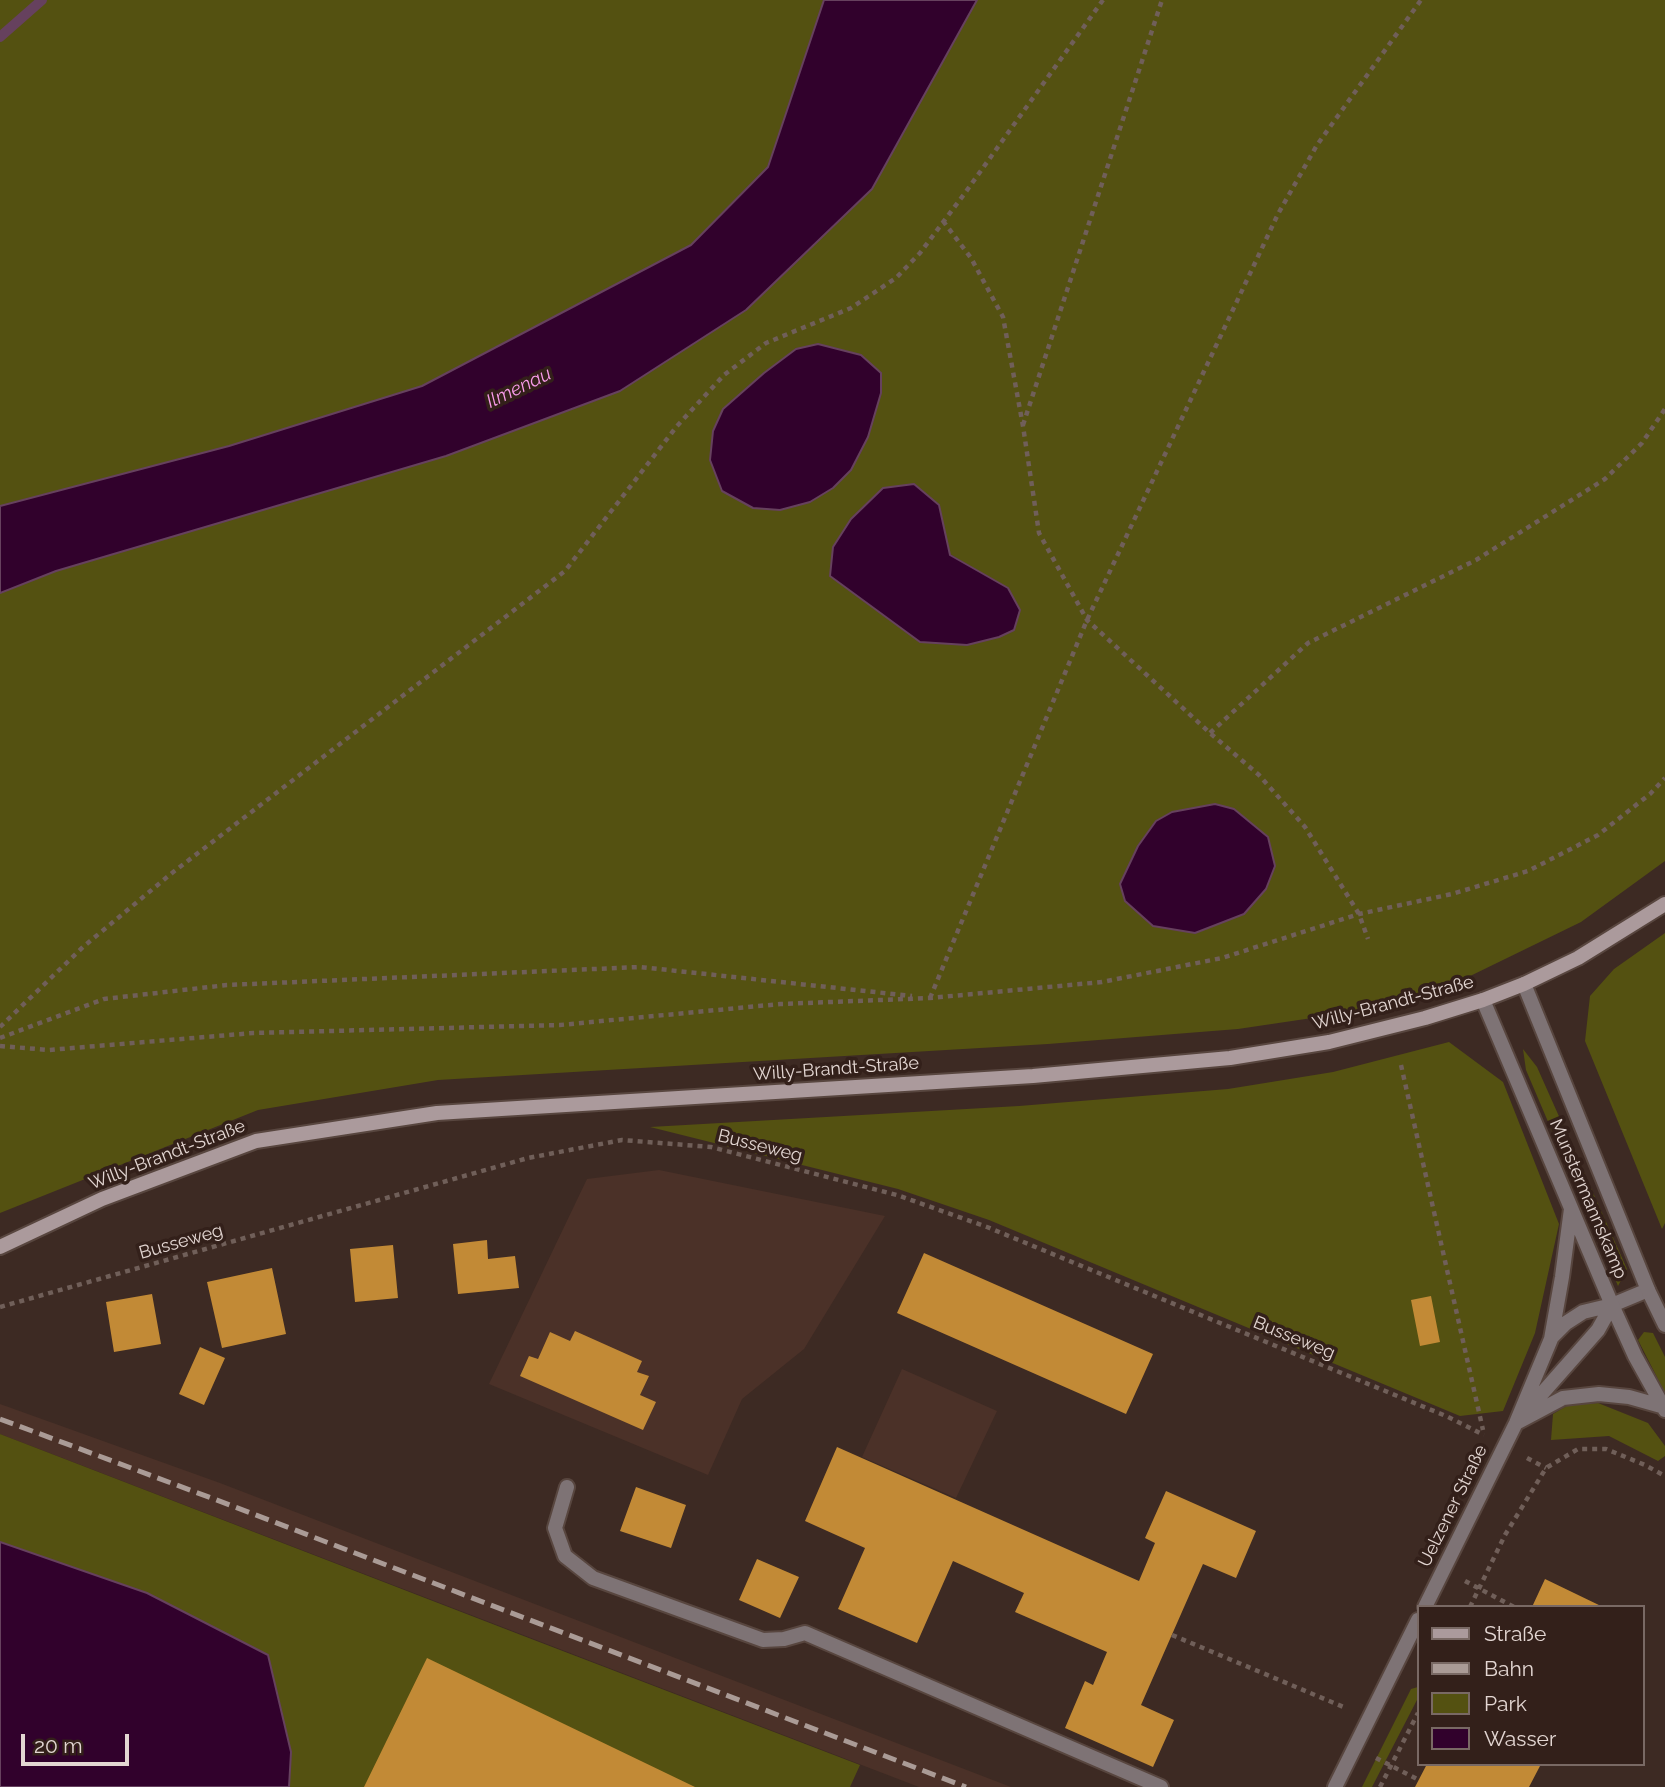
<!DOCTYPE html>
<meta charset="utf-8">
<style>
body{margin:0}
#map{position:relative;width:1665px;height:1787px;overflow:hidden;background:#3d2a23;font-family:Raleway,sans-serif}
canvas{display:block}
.legend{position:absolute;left:1417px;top:1605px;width:228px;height:161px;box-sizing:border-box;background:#33201a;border:2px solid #796964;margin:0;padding:9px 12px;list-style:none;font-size:21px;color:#e3d6d2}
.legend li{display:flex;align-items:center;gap:14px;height:35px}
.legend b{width:35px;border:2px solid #796964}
.scale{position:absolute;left:21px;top:1734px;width:108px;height:32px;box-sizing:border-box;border:4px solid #e3d6d2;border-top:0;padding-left:9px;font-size:21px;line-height:24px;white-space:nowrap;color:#e3d6d2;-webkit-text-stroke:5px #33201a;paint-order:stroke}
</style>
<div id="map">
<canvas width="1665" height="1787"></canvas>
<ul class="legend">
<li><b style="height:9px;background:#ab9a9c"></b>Straße</li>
<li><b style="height:9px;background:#aa9b96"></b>Bahn</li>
<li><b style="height:19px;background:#545111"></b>Park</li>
<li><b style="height:19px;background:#31012c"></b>Wasser</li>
</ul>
<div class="scale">20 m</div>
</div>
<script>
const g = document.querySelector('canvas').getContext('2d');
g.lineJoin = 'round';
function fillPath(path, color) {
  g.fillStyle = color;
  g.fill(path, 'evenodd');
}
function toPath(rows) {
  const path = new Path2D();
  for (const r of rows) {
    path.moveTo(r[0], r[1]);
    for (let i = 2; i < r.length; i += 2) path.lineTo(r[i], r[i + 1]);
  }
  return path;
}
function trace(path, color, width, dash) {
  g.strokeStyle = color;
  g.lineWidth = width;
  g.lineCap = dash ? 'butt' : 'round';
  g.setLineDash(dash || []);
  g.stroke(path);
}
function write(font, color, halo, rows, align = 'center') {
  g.font = font + ' Raleway,sans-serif';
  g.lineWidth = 7;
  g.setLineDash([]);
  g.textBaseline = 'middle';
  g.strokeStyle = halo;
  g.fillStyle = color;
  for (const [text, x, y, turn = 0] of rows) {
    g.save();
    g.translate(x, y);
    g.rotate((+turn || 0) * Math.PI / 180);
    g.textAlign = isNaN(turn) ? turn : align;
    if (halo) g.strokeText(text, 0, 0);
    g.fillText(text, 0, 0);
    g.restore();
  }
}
fillPath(toPath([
 [659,1170,885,1216,804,1349,742,1399,708,1475,489,1384,587,1179],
 [902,1369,997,1411,956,1498,862,1457],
 [0,1404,220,1483,1011,1787,919,1787,0,1434]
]), '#4b3128');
fillPath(toPath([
 [0,0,1665,0,1665,861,1581,922,1464,979,1366,1010,1238,1029,1048,1044,438,1080,258,1110,0,1213],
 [939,505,950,554,1008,589,920,642,830,576],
 [1665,933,1665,1223,1662,1229,1585,1041,1590,996,1614,969],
 [1449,1042,1503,1082,1559,1224,1535,1333,1503,1411,1460,1416,989,1220,898,1189,650,1127,1019,1106,1228,1089,1333,1072],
 [1523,1049,1537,1067,1627,1269,1618,1286,1526,1070],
 [1644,1332,1653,1333,1665,1357,1665,1393,1638,1340],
 [1598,1403,1648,1423,1665,1446,1665,1456,1658,1461,1609,1436,1551,1440,1553,1414,1568,1405],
 [0,1434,521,1635,860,1765,850,1787,289,1787,291,1752,147,1593,0,1542],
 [1418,1687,1418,1698,1372,1787,1362,1787,1411,1689]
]), '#545111');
const water = toPath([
 [824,0,977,0,872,189,746,310,620,391,446,456,56,571,0,593,0,506,229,446,422,386,691,245,768,167,824,0],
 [818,344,861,355,881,373,881,393,868,437,851,470,833,488,810,502,780,510,753,508,722,491,710,460,713,431,723,409,764,373,796,349,818,344],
 [914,484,939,505,950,555,1008,588,1020,610,1014,630,999,637,967,645,920,642,830,576,833,547,851,519,883,488,914,484],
 [1215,804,1234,809,1268,837,1275,866,1266,889,1244,914,1195,933,1153,926,1125,901,1120,884,1138,846,1156,821,1172,812,1215,804],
 [0,1542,147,1593,268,1655,291,1752,289,1787,0,1787,0,1542]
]);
fillPath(water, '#31012c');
trace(water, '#66415e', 2);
trace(toPath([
 [0,37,42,0]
]), '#66415e', 10);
fillPath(toPath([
 [487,1240,488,1259,515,1256,519,1288,458,1294,453,1244],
 [393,1245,398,1298,355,1302,350,1249],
 [924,1253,1153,1354,1126,1414,897,1313],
 [272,1268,286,1334,222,1348,207,1282],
 [152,1294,161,1344,114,1352,106,1302],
 [1431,1296,1440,1342,1420,1346,1411,1300],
 [575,1331,642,1361,637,1372,649,1376,640,1395,656,1402,643,1430,520,1376,529,1356,538,1359,550,1332,570,1341],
 [200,1347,225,1358,204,1405,179,1394],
 [837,1447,1139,1581,1155,1543,1145,1538,1166,1491,1256,1531,1236,1578,1203,1564,1141,1705,1174,1720,1153,1767,1065,1728,1085,1681,1093,1685,1107,1652,1015,1612,1024,1593,953,1561,917,1643,838,1609,865,1548,805,1521],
 [636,1487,686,1505,671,1548,620,1531],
 [757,1559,799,1577,780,1618,739,1600],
 [1545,1579,1603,1607,1532,1607],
 [427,1658,695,1787,364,1787],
 [1427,1764,1537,1764,1540,1766,1529,1787,1415,1787]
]), '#c28a36');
const service = toPath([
 [567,1487,555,1528,565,1556,593,1578,763,1640,784,1639,805,1633,1161,1787]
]);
const minor = toPath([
 [1612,1305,1648,1290]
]);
const tertiary = toPath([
 [1524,984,1648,1290,1665,1325],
 [1483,1000,1612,1305,1635,1356,1665,1410],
 [1551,1338,1566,1323,1583,1312,1612,1305],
 [1524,1414,1598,1330,1612,1305],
 [1516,1423,1563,1398,1599,1394,1629,1397,1661,1406],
 [1425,1607,1516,1423,1551,1339,1562,1277,1571,1209],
 [1335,1787,1418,1620]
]);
const secondary = toPath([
 [0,1247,102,1199,256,1141,437,1113,1033,1076,1230,1058,1329,1042,1425,1018,1483,1000,1524,984,1578,958,1665,904]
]);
trace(service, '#58463f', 18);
trace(minor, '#58463f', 18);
trace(tertiary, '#58463f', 18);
trace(secondary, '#58463f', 18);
trace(toPath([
 [943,221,971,258,1003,317,1023,426,1039,533,1087,620,1210,733,1259,775,1305,827,1359,914,1368,939],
 [1023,425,1162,0],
 [1210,733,1308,643,1476,560,1605,479,1642,443,1665,409],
 [930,998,1087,620,1278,214,1317,145,1421,0],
 [0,1027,83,947,172,873,565,571,677,426,724,375,766,343,851,308,896,278,920,253,965,193,1103,0],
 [0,1038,104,999,227,985,640,967,912,996],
 [0,1046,49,1050,253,1033,560,1025,780,1004,930,998,1102,982,1222,958,1359,914,1452,894,1528,871,1598,835,1650,794,1665,778],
 [1401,1065,1483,1430],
 [0,1307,528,1158,622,1140,711,1147,897,1195,987,1227,1446,1416,1484,1435],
 [1527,1458,1546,1468],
 [1465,1581,1514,1607],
 [1470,1607,1505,1535,1546,1468,1578,1449,1606,1449,1645,1465,1665,1476],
 [1172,1635,1346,1708],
 [1376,1758,1419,1780],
 [1380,1787,1418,1713]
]), '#705f59', 4.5, [5, 5]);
trace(service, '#7e7375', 14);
trace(minor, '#7e7375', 14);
trace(tertiary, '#7e7375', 14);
trace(secondary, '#ab9a9c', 14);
trace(toPath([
 [0,1419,214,1499,966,1787]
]), '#aa9b96', 5, [14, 7]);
write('18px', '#e3d6d2', '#33201a', [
 ["Willy-Brandt-Straße",1393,1003,-15],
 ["Willy-Brandt-Straße",836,1069,-4],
 ["Busseweg",760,1146,14],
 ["Willy-Brandt-Straße",167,1155,-21],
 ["Munstermannskamp",1588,1199,67],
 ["Busseweg",181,1242,-16],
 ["Busseweg",1294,1338,22],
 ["Uelzener Straße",1453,1506,-64]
]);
write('italic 19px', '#f89aea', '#33201a', [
 ["Ilmenau",519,388,-26]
]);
</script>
